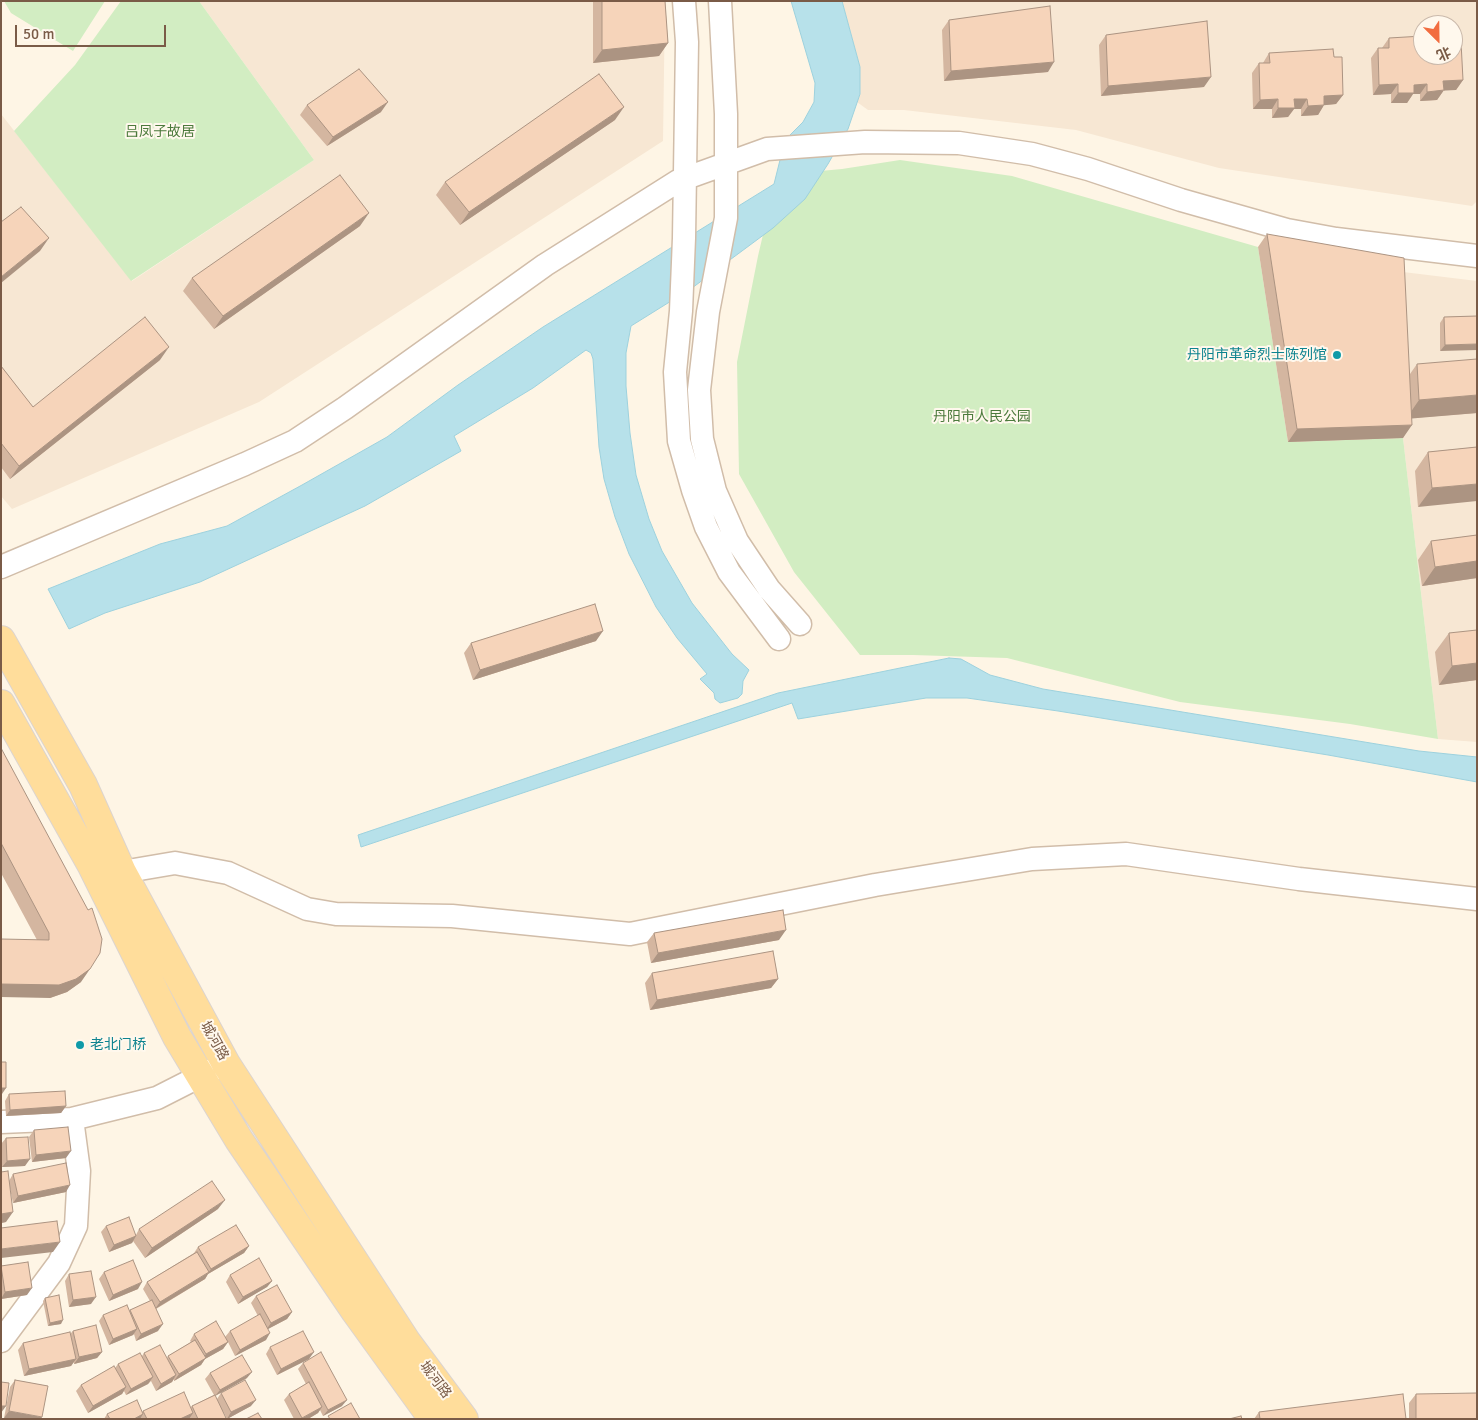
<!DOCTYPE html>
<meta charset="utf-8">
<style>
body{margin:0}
#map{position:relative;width:1478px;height:1420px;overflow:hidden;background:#fef5e5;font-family:Signika,"Noto Sans SC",sans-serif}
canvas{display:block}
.frame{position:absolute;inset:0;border:2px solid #7a5b47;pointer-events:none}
.north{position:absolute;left:1413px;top:15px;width:50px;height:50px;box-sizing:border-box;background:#fff8ed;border:1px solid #cab9ab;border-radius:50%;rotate:157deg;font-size:14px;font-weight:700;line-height:20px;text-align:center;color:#7a5b47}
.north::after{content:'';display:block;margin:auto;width:18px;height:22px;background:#f26d40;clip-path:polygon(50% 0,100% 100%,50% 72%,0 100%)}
.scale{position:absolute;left:15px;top:25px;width:151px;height:22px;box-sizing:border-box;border:2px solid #7a5b47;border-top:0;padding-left:6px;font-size:15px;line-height:18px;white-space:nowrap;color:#7a5b47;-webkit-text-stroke:4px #fff8ed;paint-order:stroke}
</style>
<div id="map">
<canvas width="1478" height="1420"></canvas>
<div class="frame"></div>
<div class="north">北</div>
<div class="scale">50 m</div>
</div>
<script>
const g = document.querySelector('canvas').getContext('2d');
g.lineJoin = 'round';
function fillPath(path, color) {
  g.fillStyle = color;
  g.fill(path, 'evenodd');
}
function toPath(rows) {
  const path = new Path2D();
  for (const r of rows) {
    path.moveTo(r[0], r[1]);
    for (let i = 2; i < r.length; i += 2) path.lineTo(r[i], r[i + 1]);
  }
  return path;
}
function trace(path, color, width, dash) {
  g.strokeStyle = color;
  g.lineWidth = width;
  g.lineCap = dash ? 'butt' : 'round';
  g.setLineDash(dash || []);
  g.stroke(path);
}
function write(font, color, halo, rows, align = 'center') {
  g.font = font + ' Signika,"Noto Sans SC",sans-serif';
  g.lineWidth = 4;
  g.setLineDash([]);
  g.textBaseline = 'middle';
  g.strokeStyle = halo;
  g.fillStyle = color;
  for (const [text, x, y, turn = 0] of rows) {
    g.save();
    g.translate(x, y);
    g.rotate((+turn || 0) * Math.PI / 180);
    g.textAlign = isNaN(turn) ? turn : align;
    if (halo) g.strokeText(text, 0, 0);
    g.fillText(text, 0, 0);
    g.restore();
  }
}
fillPath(toPath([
 [199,1,665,1,663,141,259,402,12,509,1,496,1,114,132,281,314,160],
 [842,1,1477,1,1477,201,1472,206,1219,168,1076,130,904,110,868,110,857,102,860,94,860,67],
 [1423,25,1453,25,1453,55,1423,55],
 [1395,271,1477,281,1477,742,1438,739,1403,438]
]), '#f7e7d3');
fillPath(toPath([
 [4,1,105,1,73,51,11,13],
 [121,1,199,1,314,160,131,281,14,131,75,65],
 [900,160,1012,176,1258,247,1288,442,1403,438,1438,739,1350,724,1180,702,1007,658,913,655,860,655,794,572,739,474,737,362,758,256,777,175,842,169]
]), '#d2edc2');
const water = toPath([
 [791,1,842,1,860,67,860,94,848,129,828,164,805,199,773,228,692,288,631,326,626,353,626,386,630,433,636,475,649,519,662,551,692,603,732,654,749,670,743,681,742,694,738,698,720,703,715,699,714,693,700,679,707,674,677,638,656,607,629,554,615,517,604,479,599,447,593,359,591,353,586,350,533,388,454,436,461,451,365,506,200,582,105,613,69,629,48,589,160,544,227,526,302,485,387,437,458,385,543,327,774,184,785,140,803,122,814,102,815,83,791,1],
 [949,658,961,659,990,675,1043,689,1419,751,1477,757,1477,782,1328,755,1058,711,967,698,926,698,798,719,792,703,361,847,358,835,778,693,949,658]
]);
fillPath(water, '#b7e1ea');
trace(water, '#9dd1dd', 1);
const minor = toPath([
 [684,1,687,42,684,238,681,311,675,372,679,441,693,490,706,527,729,572,779,639],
 [720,1,726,114,726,218,708,312,699,390,702,439,715,491,737,541,769,589,800,624],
 [1,567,245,464,295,441,345,408,545,265,678,181,767,149,865,142,959,143,1032,154,1088,169,1181,200,1287,230,1336,239,1477,256],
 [122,872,175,863,228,873,307,909,336,914,452,916,630,934,875,885,1032,859,1126,854,1299,879,1477,899],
 [1,1122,72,1119,157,1098,216,1068],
 [1,1341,59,1263,76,1226,79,1171,72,1119]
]);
const major = toPath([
 [1,640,83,785,122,872,226,1064,406,1341,464,1419],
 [1,704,92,866,177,1037,239,1140,355,1311,433,1419]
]);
trace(minor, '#d1bda9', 25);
trace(major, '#dcd4cf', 30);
trace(minor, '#fff', 22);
trace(major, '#ffdd9b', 28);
fillPath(toPath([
 [593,1,665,1,668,43,659,56,593,63],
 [949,20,1048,72,944,81,942,30],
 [1106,35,1204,87,1101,96,1099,45],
 [1389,38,1463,80,1456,90,1444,90,1437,100,1420,101,1420,94,1413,94,1407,103,1391,103,1391,94,1373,95,1371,58,1378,48,1382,48],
 [1269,53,1334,57,1343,95,1336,104,1324,105,1318,115,1301,116,1301,109,1294,109,1288,117,1272,118,1272,109,1253,109,1252,73,1259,63,1263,63],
 [307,105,381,112,327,146,300,115],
 [615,120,460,225,436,195,445,182],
 [360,226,214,329,183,291,192,278],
 [1267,234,1410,374,1417,364,1477,413,1412,418,1403,438,1288,442,1258,247],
 [1477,316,1440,351,1440,323,1444,317],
 [160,360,10,479,1,467,1,366,33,407],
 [1477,447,1418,507,1415,471,1428,452],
 [1477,535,1477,578,1422,586,1418,560,1431,541],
 [1449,633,1477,680,1439,685,1435,652],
 [596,641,473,680,464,653,471,643],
 [1,748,81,982,67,992,50,998,37,940,1,873],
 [654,933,779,940,651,963,647,942],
 [652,973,778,979,771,988,650,1010,645,983],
 [9,1094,66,1106,61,1113,6,1116,5,1101],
 [34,1130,66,1158,32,1162,29,1137],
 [6,1138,25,1166,2,1167,1,1144],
 [1,1172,9,1181,13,1174,66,1192,13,1203,9,1184,6,1222,1,1223],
 [218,1209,145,1258,133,1241,132,1243,109,1252,101,1232,106,1226,136,1235,139,1229],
 [249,1246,244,1253,208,1274,205,1279,156,1309,158,1331,136,1341,134,1334,133,1335,109,1345,99,1321,103,1315,130,1311,130,1310,150,1301,143,1289,147,1282,194,1253,198,1247],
 [1,1266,27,1295,1,1299],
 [104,1272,138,1289,109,1301,99,1279],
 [69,1274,91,1304,69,1307,65,1281],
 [230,1275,272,1281,267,1287,238,1304,226,1282],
 [256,1296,292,1312,287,1319,268,1329,266,1340,235,1356,228,1342,223,1349,205,1359,201,1365,174,1381,174,1379,172,1382,156,1391,151,1381,148,1384,126,1395,124,1391,122,1394,88,1413,76,1391,81,1385,115,1368,118,1364,142,1356,144,1353,167,1358,168,1356,191,1342,190,1341,194,1334,225,1337,230,1331,258,1316,251,1303],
 [45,1298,61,1324,48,1326,43,1301],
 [73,1331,102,1352,97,1358,74,1364,74,1362,71,1366,24,1376,18,1350,23,1343,70,1334],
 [270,1347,309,1359,277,1375,266,1354],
 [303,1363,342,1406,323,1416,320,1410,318,1413,308,1419,294,1419,284,1400,289,1394,306,1384,298,1369],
 [210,1373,247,1378,215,1396,217,1399,221,1393,251,1406,227,1419,223,1411,225,1419,190,1419,190,1418,189,1419,104,1419,107,1414,142,1412,143,1411,191,1407,192,1406,214,1395,205,1379],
 [15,1380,48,1386,4,1418,10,1387],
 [1416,1394,1477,1419,1409,1419,1409,1403],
 [1259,1412,1406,1419,1254,1419]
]), '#d4b6a0');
fillPath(toPath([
 [668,43,659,56,593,63,602,50],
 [1054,62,1048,72,944,81,951,71],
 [1211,77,1204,87,1101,96,1108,86],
 [1463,80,1456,90,1436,91,1443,81],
 [1398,84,1391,94,1373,95,1379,85],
 [1427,84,1420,94,1413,94,1407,103,1391,103,1398,93,1414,85],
 [1444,90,1437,100,1420,101,1427,92],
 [1343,95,1336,104,1317,106,1324,96],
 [1278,99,1272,109,1253,109,1260,100],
 [1294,99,1307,99,1301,109,1294,109,1288,117,1272,118,1278,108],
 [388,102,381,112,327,146,333,137],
 [1324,105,1318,115,1301,116,1308,106],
 [624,107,615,120,460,225,469,212],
 [369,213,360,226,214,329,223,316],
 [49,238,40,251,1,283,1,277],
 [1477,344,1477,350,1440,351,1445,345],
 [169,347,160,360,10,479,19,466],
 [1477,395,1477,413,1406,419,1419,400],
 [1412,425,1403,438,1288,442,1297,429],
 [1477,484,1477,501,1418,507,1432,488],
 [1477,561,1477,578,1422,586,1435,567],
 [603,631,596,641,473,680,480,670],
 [1477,663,1477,680,1439,685,1452,666],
 [786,930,779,940,651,963,658,953],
 [90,969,81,982,67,992,50,998,1,997,1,984],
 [778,979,771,988,650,1010,657,1000],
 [1,1088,6,1088,2,1094,1,1094],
 [66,1106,61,1113,6,1116,10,1110],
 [71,1151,66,1158,32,1162,36,1155],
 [30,1159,25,1166,2,1167,7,1161],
 [70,1185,66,1192,13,1203,18,1196],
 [225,1200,218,1209,145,1258,152,1248],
 [13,1212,6,1222,1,1223,1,1214],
 [136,1236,132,1243,109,1252,114,1245],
 [60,1242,53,1252,1,1258,1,1249],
 [249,1246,244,1253,208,1274,205,1279,155,1309,160,1302,208,1273,211,1269],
 [272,1281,267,1287,238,1304,243,1297],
 [142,1282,138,1289,109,1301,113,1295],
 [32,1288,27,1295,1,1299,5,1292],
 [96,1297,91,1304,69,1307,73,1300],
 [292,1312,287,1319,266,1330,271,1323],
 [63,1320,61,1324,48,1326,50,1323],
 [163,1324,158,1331,136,1341,141,1334],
 [137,1329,133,1335,109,1345,113,1339],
 [270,1333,266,1340,235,1356,240,1350],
 [228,1342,223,1349,205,1359,201,1365,174,1381,179,1374,202,1360,206,1354],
 [102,1352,97,1358,74,1364,79,1357],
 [314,1352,309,1359,277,1375,281,1369],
 [76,1359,71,1366,24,1376,29,1369],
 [252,1372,247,1378,215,1396,220,1390],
 [176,1375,172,1382,156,1391,161,1384],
 [153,1377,148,1384,126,1395,131,1389],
 [126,1387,122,1394,88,1413,93,1406],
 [256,1400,251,1406,227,1419,231,1412],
 [347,1400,342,1406,323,1416,328,1410],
 [1,1406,6,1406,1,1413],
 [322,1407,318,1413,308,1419,301,1419],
 [9,1411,42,1417,41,1419,9,1419,4,1418],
 [193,1413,189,1419,180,1419],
 [143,1414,140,1419,134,1419]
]), '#ac9482');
const building = toPath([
 [602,1,665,1,668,43,602,50,602,1],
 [1050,6,1054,62,951,71,949,20,1050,6],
 [1207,21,1211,77,1108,86,1106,35,1207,21],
 [1423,36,1423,55,1453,55,1453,42,1461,42,1463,80,1443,81,1444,90,1427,92,1427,84,1414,85,1414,93,1398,93,1398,84,1379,85,1378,48,1389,48,1389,38,1423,36],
 [1333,49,1334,57,1342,57,1343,95,1324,96,1324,105,1308,106,1307,99,1294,99,1295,108,1278,108,1278,99,1260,100,1259,63,1270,63,1269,53,1333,49],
 [359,69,388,102,333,137,307,105,359,69],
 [599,74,624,107,469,212,445,182,599,74],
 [340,175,369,213,223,316,192,278,340,175],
 [21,207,49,238,1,277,1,222,21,207],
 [1267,234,1404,258,1412,425,1297,429,1267,234],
 [1477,316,1477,344,1445,345,1444,317,1477,316],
 [145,317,169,347,19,466,1,443,1,366,33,407,145,317],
 [1477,359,1477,395,1419,400,1417,364,1477,359],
 [1477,447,1477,484,1432,488,1428,452,1477,447],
 [1477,535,1477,561,1435,567,1431,541,1477,535],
 [595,604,603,631,480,670,471,643,595,604],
 [1477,630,1477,663,1452,666,1449,633,1477,630],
 [1,748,88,910,92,908,102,939,100,953,90,969,76,979,59,985,1,984,1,939,49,940,49,933,1,843,1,748],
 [783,910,786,930,658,953,654,933,783,910],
 [773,951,778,979,657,1000,652,973,773,951],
 [1,1062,6,1062,6,1088,1,1088,1,1062],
 [65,1091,66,1106,10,1110,9,1094,65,1091],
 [68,1127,71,1151,36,1155,34,1130,68,1127],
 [28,1137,30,1159,7,1161,6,1138,28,1137],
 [66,1163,70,1185,18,1196,13,1174,66,1163],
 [8,1171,13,1212,1,1214,1,1172,8,1171],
 [212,1181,225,1200,152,1248,139,1229,212,1181],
 [129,1217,136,1236,114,1245,106,1226,129,1217],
 [57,1221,60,1242,1,1249,1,1228,57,1221],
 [236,1225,249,1246,211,1269,198,1247,236,1225],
 [197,1252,209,1272,160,1302,147,1282,197,1252],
 [259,1258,272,1281,243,1297,230,1275,259,1258],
 [133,1260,142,1282,113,1295,104,1272,133,1260],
 [28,1262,32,1288,5,1292,1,1266,28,1262],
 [91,1271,96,1297,73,1300,69,1274,91,1271],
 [277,1285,292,1312,271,1323,256,1296,277,1285],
 [59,1295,63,1320,50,1323,45,1298,59,1295],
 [152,1300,163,1324,141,1334,130,1310,152,1300],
 [127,1305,137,1329,113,1339,103,1315,127,1305],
 [260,1314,270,1333,240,1350,230,1331,260,1314],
 [216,1321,228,1342,206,1354,194,1334,216,1321],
 [96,1325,102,1352,79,1357,73,1331,96,1325],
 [303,1331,314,1352,281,1369,270,1347,303,1331],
 [70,1332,76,1359,29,1369,23,1343,70,1332],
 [195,1340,206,1358,179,1374,168,1356,195,1340],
 [160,1345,176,1375,161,1384,144,1353,160,1345],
 [321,1352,347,1400,328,1410,303,1363,321,1352],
 [140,1353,153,1377,131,1389,118,1364,140,1353],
 [242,1355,252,1372,220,1390,210,1373,242,1355],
 [114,1366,126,1387,93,1406,81,1385,114,1366],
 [15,1380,48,1386,42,1417,9,1411,15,1380],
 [245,1380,256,1400,231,1412,221,1393,245,1380],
 [1,1382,9,1383,6,1406,1,1406,1,1382],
 [309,1382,322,1407,302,1418,289,1394,309,1382],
 [184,1392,193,1413,180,1419,147,1419,143,1411,184,1392],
 [1477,1393,1477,1419,1416,1419,1416,1394,1477,1393],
 [1403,1394,1406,1419,1260,1419,1259,1412,1403,1394],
 [215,1395,226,1418,223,1419,198,1419,192,1406,215,1395],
 [137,1400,143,1414,134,1419,110,1419,107,1414,137,1400],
 [351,1403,360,1419,330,1419,328,1416,351,1403],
 [258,1413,262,1419,246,1419,258,1413],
 [1241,1416,1242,1419,1229,1419,1241,1416]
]);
fillPath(building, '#f6d4ba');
trace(building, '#ac9482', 1);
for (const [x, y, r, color] of [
 [1337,355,5,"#0f9aa8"],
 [80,1045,5,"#0f9aa8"]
]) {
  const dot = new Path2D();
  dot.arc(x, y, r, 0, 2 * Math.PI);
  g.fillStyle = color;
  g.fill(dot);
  trace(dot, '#fff8ed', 2);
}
write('14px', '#4c7a3c', '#fff8ed', [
 ["吕凤子故居",160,132],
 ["丹阳市人民公园",982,417]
]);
write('14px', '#0d838f', '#fff8ed', [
 ["丹阳市革命烈士陈列馆",1327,355],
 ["老北门桥",90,1045,"left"]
], 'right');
write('14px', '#7a5b47', '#fff8ed', [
 ["城河路",214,1041,61],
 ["城河路",435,1380,53]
]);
</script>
